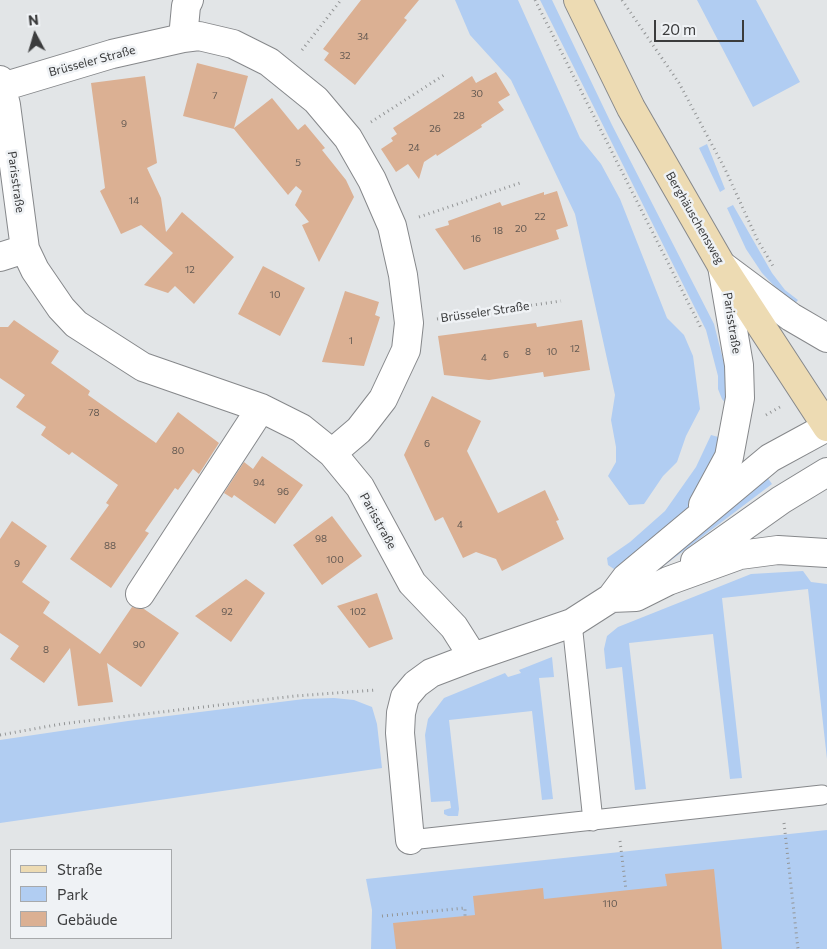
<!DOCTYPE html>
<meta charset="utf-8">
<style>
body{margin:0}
#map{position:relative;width:827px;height:949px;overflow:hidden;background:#e2e5e7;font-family:Commissioner,sans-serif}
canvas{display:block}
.legend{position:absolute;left:10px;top:849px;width:162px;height:90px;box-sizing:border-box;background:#eff2f5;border:1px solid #a7a9ab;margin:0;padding:6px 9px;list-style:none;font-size:15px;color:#3b3c3d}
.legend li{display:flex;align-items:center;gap:10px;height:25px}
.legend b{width:25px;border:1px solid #a7a9ab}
.north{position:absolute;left:10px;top:10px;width:50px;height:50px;-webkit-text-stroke:4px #eff2f5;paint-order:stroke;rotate:354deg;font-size:14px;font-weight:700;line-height:20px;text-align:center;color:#3b3c3d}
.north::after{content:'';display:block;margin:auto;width:18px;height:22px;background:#3b3c3d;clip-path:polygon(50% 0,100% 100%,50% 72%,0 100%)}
.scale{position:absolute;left:654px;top:20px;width:90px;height:22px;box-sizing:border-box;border:2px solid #3b3c3d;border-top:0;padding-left:6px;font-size:15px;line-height:18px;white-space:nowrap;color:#3b3c3d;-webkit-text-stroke:4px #eff2f5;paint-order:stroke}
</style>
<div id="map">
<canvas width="827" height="949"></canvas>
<ul class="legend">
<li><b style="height:6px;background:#eddbb3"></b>Straße</li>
<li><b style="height:14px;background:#b1cdf2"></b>Park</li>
<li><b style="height:14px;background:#dbb093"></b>Gebäude</li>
</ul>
<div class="north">N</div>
<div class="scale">20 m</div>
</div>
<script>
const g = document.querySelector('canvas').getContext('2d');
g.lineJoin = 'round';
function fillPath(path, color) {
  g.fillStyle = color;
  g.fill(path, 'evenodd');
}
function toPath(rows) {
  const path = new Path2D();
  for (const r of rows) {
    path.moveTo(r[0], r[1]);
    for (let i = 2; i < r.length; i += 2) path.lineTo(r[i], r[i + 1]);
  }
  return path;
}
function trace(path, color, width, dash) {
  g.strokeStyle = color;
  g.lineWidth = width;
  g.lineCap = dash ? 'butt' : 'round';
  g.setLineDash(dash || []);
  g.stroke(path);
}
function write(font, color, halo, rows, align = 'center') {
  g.font = font + ' Commissioner,sans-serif';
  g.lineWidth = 5;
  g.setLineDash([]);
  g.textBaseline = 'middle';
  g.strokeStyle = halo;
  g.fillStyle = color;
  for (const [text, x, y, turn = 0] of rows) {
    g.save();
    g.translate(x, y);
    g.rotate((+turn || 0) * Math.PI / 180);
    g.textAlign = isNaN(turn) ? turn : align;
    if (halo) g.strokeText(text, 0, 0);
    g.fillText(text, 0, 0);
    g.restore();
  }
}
fillPath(toPath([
 [455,0,518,0,580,138,601,164,620,199,667,318,684,335,693,356,700,409,686,436,677,462,663,476,644,504,629,505,608,476,616,462,616,447,611,420,615,395,575,214,511,80,470,35],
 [540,0,552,0,612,125,714,324,728,379,728,406,722,399,718,389,718,376,706,330],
 [697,0,756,0,800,82,753,107],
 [707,144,725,189,720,192,699,148],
 [733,205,772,273,785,290,798,300,793,306,762,273,746,249,727,208],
 [711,435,722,438,697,498,682,517,617,571,608,565,607,558,630,542,665,511,696,467],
 [765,474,772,484,641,583],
 [803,571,811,582,827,584,827,759,808,589,722,598,742,778,730,779,713,634,629,643,646,789,635,790,622,667,606,669,604,649,607,636,618,627,751,574],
 [552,657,554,677,539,678,553,799,542,800,532,711,449,720,459,809,458,816,448,816,444,814,444,810,451,808,450,801,431,802,425,735,428,719,444,698,505,673,508,677,521,673,519,670],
 [334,698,354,700,372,707,377,724,382,768,0,823,0,740,128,721,304,699],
 [827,830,827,949,371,949,372,910,366,879]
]), '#b1cdf2');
fillPath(toPath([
 [361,0,419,0,404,18,407,20,355,85,324,60,329,53,323,49],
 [197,63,248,76,234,128,272,98,298,130,305,124,325,148,322,150,346,180,354,197,319,262,302,225,309,222,295,205,302,191,296,186,288,195,234,129,183,116],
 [496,72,510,95,498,102,504,110,481,125,482,127,437,156,436,154,424,162,419,179,408,164,396,172,381,149,393,141,391,138,397,134,393,128,472,76,476,83],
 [145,76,157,163,147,168,161,198,166,232,182,212,234,257,194,304,175,286,168,293,144,285,173,253,141,225,121,234,100,191,105,188,91,83],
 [557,191,568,226,556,230,559,239,464,270,435,229,449,225,448,221,500,202,502,206,544,192,544,195],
 [263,266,305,288,280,336,238,314],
 [345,291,379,302,375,315,380,317,364,366,322,362],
 [14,320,59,351,51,363,90,391,88,395,156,443,178,412,219,443,199,474,193,469,178,490,175,488,145,531,149,533,111,588,70,559,109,505,106,503,118,485,72,452,69,455,41,435,46,427,16,407,25,395,0,378,0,327,8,327],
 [582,320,590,370,544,377,543,372,489,380,444,375,438,336,536,323,537,327],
 [432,396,481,421,467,451,498,513,545,490,559,520,556,521,564,539,502,571,496,559,476,552,463,558,443,517,435,521,404,455],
 [262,456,303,485,275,524,234,495,232,498,224,493,244,462,253,469],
 [332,516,362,556,322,585,293,545],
 [12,521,47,546,22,582,50,602,43,613,100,654,132,607,144,609,179,633,141,687,107,663,113,702,78,706,70,648,44,683,10,659,19,646,0,633,0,539],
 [246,579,265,593,231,642,195,616],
 [377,593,393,639,369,648,337,606],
 [714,869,722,949,396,949,393,923,475,915,473,896,543,888,544,899,667,886,665,874]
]), '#dbb093');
const lane = toPath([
 [572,623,593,821],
 [410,840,822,795]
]);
const street = toPath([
 [183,38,186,6,189,0],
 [0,80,6,105,25,249,35,270,61,308,76,324,143,367,261,408,301,428,332,453,360,487,412,583,454,627,473,657,572,623,611,598,626,578,770,458,827,427],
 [2,87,112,54,183,38,199,36,233,44,269,62,316,100,348,138,372,180,392,226,403,275,409,323,406,350,383,399,359,430,332,453],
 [0,257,25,249],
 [724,267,791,317,827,338],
 [703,505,729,457,740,398,739,365,722,266],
 [695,561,781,500,827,472],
 [140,594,261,408],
 [611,598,636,597,668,581,740,555,778,550,827,553],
 [410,840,400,733,401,713,405,697,416,684,431,673,473,657]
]);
const secondary = toPath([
 [578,0,631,108,722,266,827,427]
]);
trace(lane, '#86888b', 21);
trace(street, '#86888b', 30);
trace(secondary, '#86888b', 30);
trace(toPath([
 [535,0,701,328],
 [622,0,679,83,725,169,757,239,773,266],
 [302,50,341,0],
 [371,122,444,75],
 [419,217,523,182],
 [437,319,561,301],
 [766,415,780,407],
 [0,735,61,724,295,696,376,690],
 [784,823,798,949],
 [620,841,626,890],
 [382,916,465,908,465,916]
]), '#939596', 3, [1, 4]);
trace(lane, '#fff', 19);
trace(street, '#fff', 28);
trace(secondary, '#eddbb3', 28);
write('10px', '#635952', null, [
 ["34",363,37],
 ["32",345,56],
 ["30",477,94],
 ["7",215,96],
 ["28",459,116],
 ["9",124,124],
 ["26",435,129],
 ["24",414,148],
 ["5",298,163],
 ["14",134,201],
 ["22",540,217],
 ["20",521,229],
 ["18",498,231],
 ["16",476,239],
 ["12",190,270],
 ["10",275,295],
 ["1",351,341],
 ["12",575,349],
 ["8",528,352],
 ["10",552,352],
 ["6",506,355],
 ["4",484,358],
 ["78",94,413],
 ["6",427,444],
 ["80",178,451],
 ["94",259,483],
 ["96",283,492],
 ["4",460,525],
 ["98",321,539],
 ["88",110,546],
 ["100",335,560],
 ["9",17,564],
 ["92",227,612],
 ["102",358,612],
 ["90",139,645],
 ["8",46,650],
 ["110",610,904]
]);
write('12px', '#3b3c3d', '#eff2f5', [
 ["Brüsseler Straße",92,61,-15],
 ["Parisstraße",16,182,82],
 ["Berghäuschensweg",695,218,60],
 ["Brüsseler Straße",485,312,-8],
 ["Parisstraße",732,323,81],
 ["Parisstraße",378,521,61]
]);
</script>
